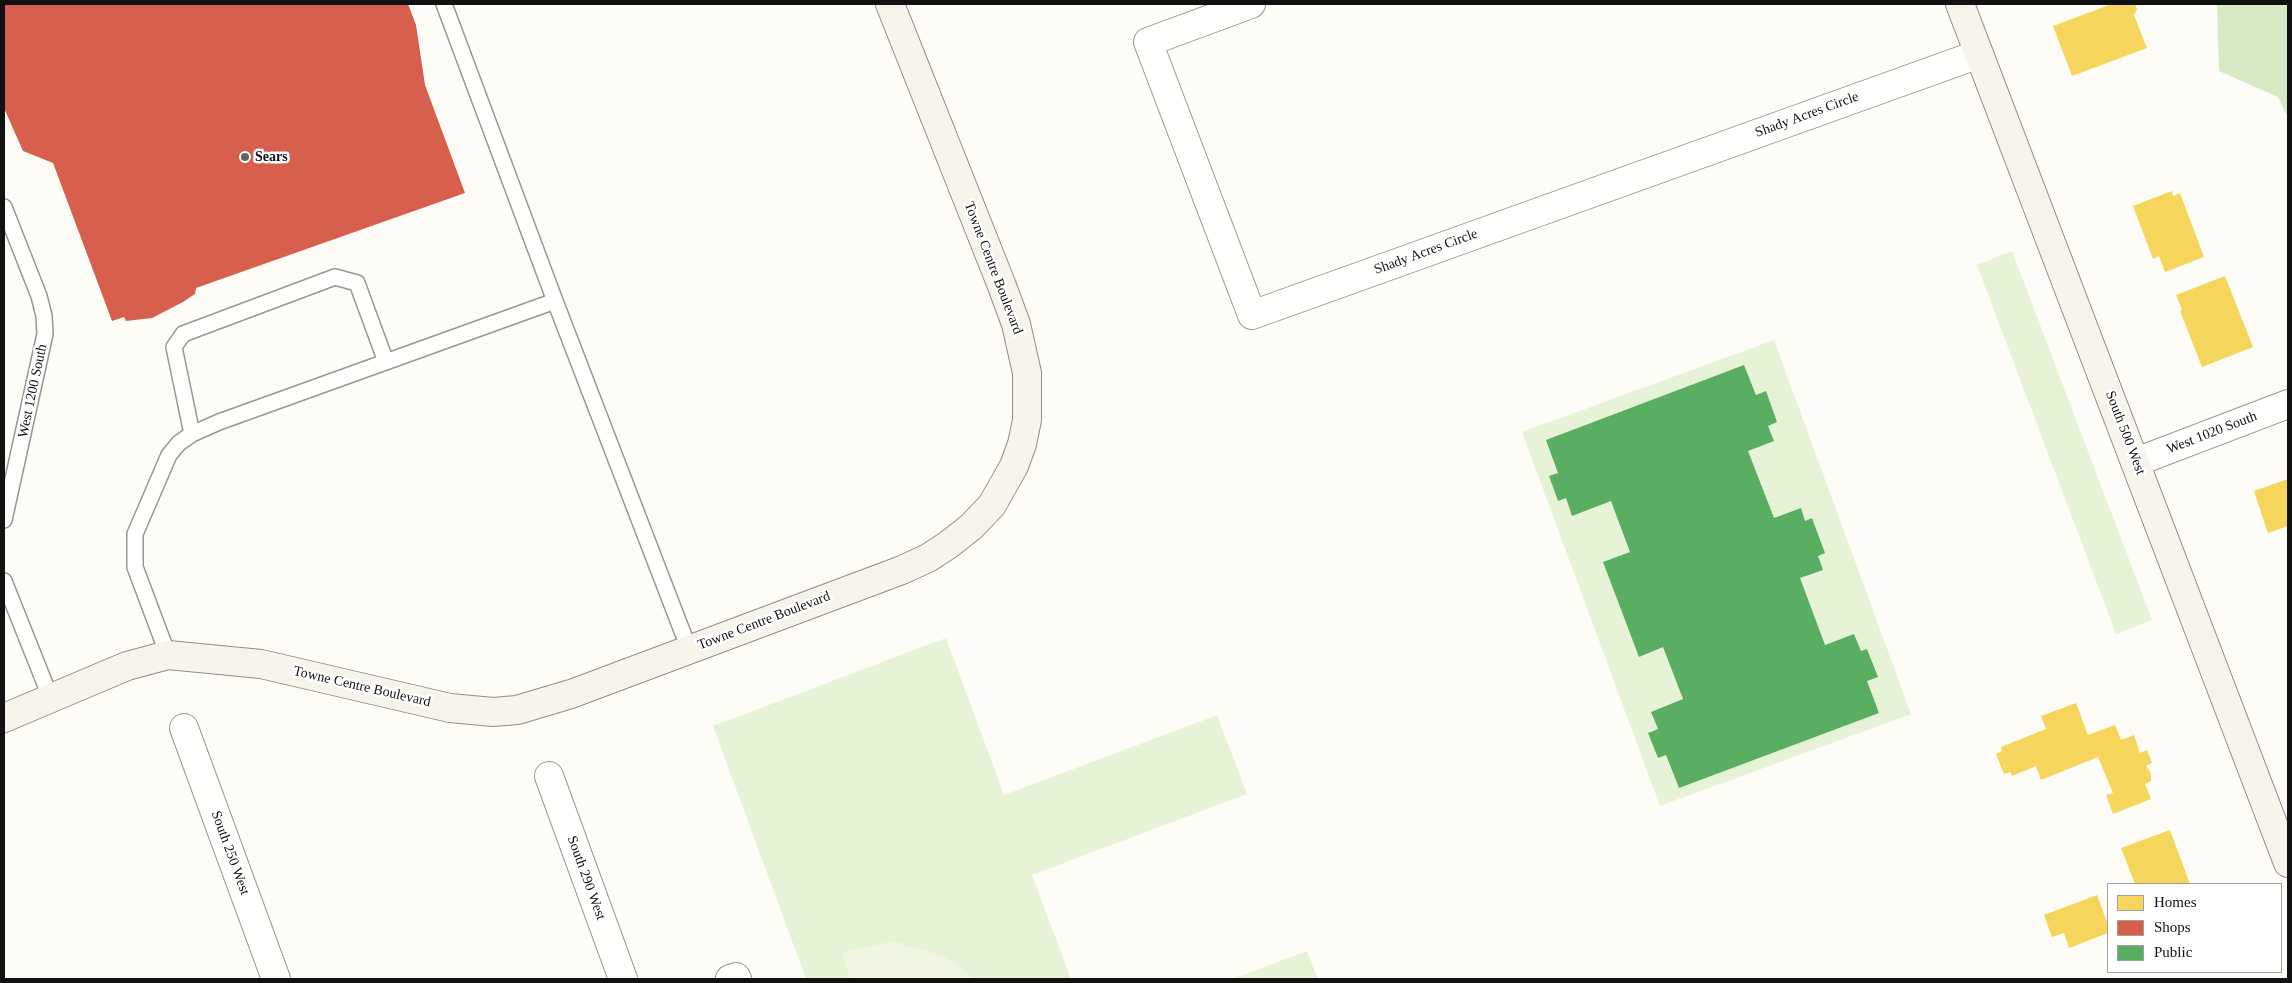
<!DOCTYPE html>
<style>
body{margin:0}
#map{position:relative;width:2292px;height:983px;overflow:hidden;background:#fdfcf7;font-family:Georgia,serif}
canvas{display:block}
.frame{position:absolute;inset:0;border:5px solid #111;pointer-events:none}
.legend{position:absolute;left:2107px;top:883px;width:175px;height:90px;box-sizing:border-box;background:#fff;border:1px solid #a0a0a0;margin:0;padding:6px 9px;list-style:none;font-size:15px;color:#111}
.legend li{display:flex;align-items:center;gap:10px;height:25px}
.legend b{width:25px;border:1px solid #a0a0a0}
</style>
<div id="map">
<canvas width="2292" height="983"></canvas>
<div class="frame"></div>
<ul class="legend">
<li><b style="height:14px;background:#f6d55c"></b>Homes</li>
<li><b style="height:14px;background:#d6604d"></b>Shops</li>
<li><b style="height:14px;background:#5aae61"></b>Public</li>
</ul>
</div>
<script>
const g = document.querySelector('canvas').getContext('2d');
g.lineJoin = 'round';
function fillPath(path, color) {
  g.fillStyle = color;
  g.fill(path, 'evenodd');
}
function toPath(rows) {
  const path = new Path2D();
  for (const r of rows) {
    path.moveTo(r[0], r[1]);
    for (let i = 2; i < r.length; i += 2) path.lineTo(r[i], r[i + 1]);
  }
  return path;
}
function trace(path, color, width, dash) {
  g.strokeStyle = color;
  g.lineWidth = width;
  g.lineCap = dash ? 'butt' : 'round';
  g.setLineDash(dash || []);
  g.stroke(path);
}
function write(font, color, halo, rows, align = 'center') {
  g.font = font + ' Georgia,serif';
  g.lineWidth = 5;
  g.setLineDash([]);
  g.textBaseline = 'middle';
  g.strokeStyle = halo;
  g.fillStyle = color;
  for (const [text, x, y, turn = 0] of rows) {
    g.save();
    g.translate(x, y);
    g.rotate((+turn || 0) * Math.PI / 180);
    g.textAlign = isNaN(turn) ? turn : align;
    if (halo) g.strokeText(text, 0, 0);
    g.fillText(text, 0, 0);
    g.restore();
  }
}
fillPath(toPath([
 [2012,251,2152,620,2116,634,1977,265],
 [1774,340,1911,714,1660,806,1522,432],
 [946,638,1004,795,1217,715,1247,794,1032,875,1071,979,806,979,713,726],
 [1307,951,1318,979,1232,979]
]), '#e7f3d7');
fillPath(toPath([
 [2217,4,2288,4,2288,118,2278,97,2219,71]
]), '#d8eac5');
fillPath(toPath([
 [894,941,945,957,976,979,851,979,841,953]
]), '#f0f6e1');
fillPath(toPath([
 [2112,4,2135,4,2137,9,2134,15,2147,48,2072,76,2053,26],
 [2172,191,2173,196,2180,193,2204,257,2165,272,2159,256,2153,259,2133,206],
 [2225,276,2253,347,2202,367,2180,311,2182,310,2176,295],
 [2288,479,2288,526,2268,533,2254,491],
 [2076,703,2088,735,2115,725,2121,740,2134,735,2140,753,2147,750,2152,763,2146,766,2151,774,2151,781,2145,784,2151,799,2113,814,2106,795,2113,793,2098,757,2041,780,2036,766,2012,776,2010,772,2004,774,1996,754,2002,751,2001,747,2046,729,2041,716],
 [2170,830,2190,884,2135,884,2121,848],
 [2097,895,2108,925,2108,933,2069,948,2064,933,2052,937,2044,915]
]), '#f6d55c');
fillPath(toPath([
 [4,4,408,4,416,25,425,85,465,193,196,288,195,294,183,302,152,318,126,321,124,317,112,321,53,163,23,151,4,108]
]), '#d6604d');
fillPath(toPath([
 [1744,365,1756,395,1766,391,1777,422,1768,426,1774,441,1748,451,1774,518,1801,508,1805,521,1812,518,1825,553,1818,556,1823,570,1800,578,1825,645,1854,634,1861,651,1867,649,1878,677,1867,681,1879,713,1679,788,1666,755,1658,758,1648,733,1658,729,1651,712,1683,699,1663,647,1639,657,1603,562,1630,552,1611,501,1572,516,1566,498,1558,501,1549,476,1558,473,1546,440]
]), '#5aae61');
const lane = toPath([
 [444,4,555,301,689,649],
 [4,207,39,296,44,316,45,334,4,520],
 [192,434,174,347,183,334,335,277,357,283,386,362],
 [4,581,51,699],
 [168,655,135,567,135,534,169,455,179,443,192,434,219,422,555,301]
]);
const street = toPath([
 [1251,4,1148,42,1252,315,1979,54],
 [2136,462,2288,404],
 [184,728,276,979],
 [549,776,623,979],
 [730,979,736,977,737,979]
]);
const secondary = toPath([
 [1960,4,2288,863],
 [4,718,127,666,168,655,261,664,450,708,493,712,517,710,571,694,902,570,928,558,948,545,971,527,992,505,1014,466,1022,444,1027,420,1027,373,1016,324,1002,286,890,4]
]);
trace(lane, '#979795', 18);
trace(street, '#979795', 30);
trace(secondary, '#8e8d8b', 30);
trace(lane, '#fffffe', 15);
trace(street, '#fffffe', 28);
trace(secondary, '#f6f4eb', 28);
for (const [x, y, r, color] of [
 [245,157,5,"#646362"]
]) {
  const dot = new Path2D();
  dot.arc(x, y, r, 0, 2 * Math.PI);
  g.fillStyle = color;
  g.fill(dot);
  trace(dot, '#fff', 2);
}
write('14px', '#111', '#fff', [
 ["Shady Acres Circle",1807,115,-20],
 ["Shady Acres Circle",1426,252,-20],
 ["Towne Centre Boulevard",993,268,69],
 ["West 1200 South",33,391,-78],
 ["South 500 West",2125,433,69],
 ["West 1020 South",2212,433,-21],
 ["Towne Centre Boulevard",764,621,-21],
 ["Towne Centre Boulevard",362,687,13],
 ["South 250 West",230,853,70],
 ["South 290 West",586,878,70]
]);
write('bold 14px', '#111', '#fff', [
 ["Sears",255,157]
], 'left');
</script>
